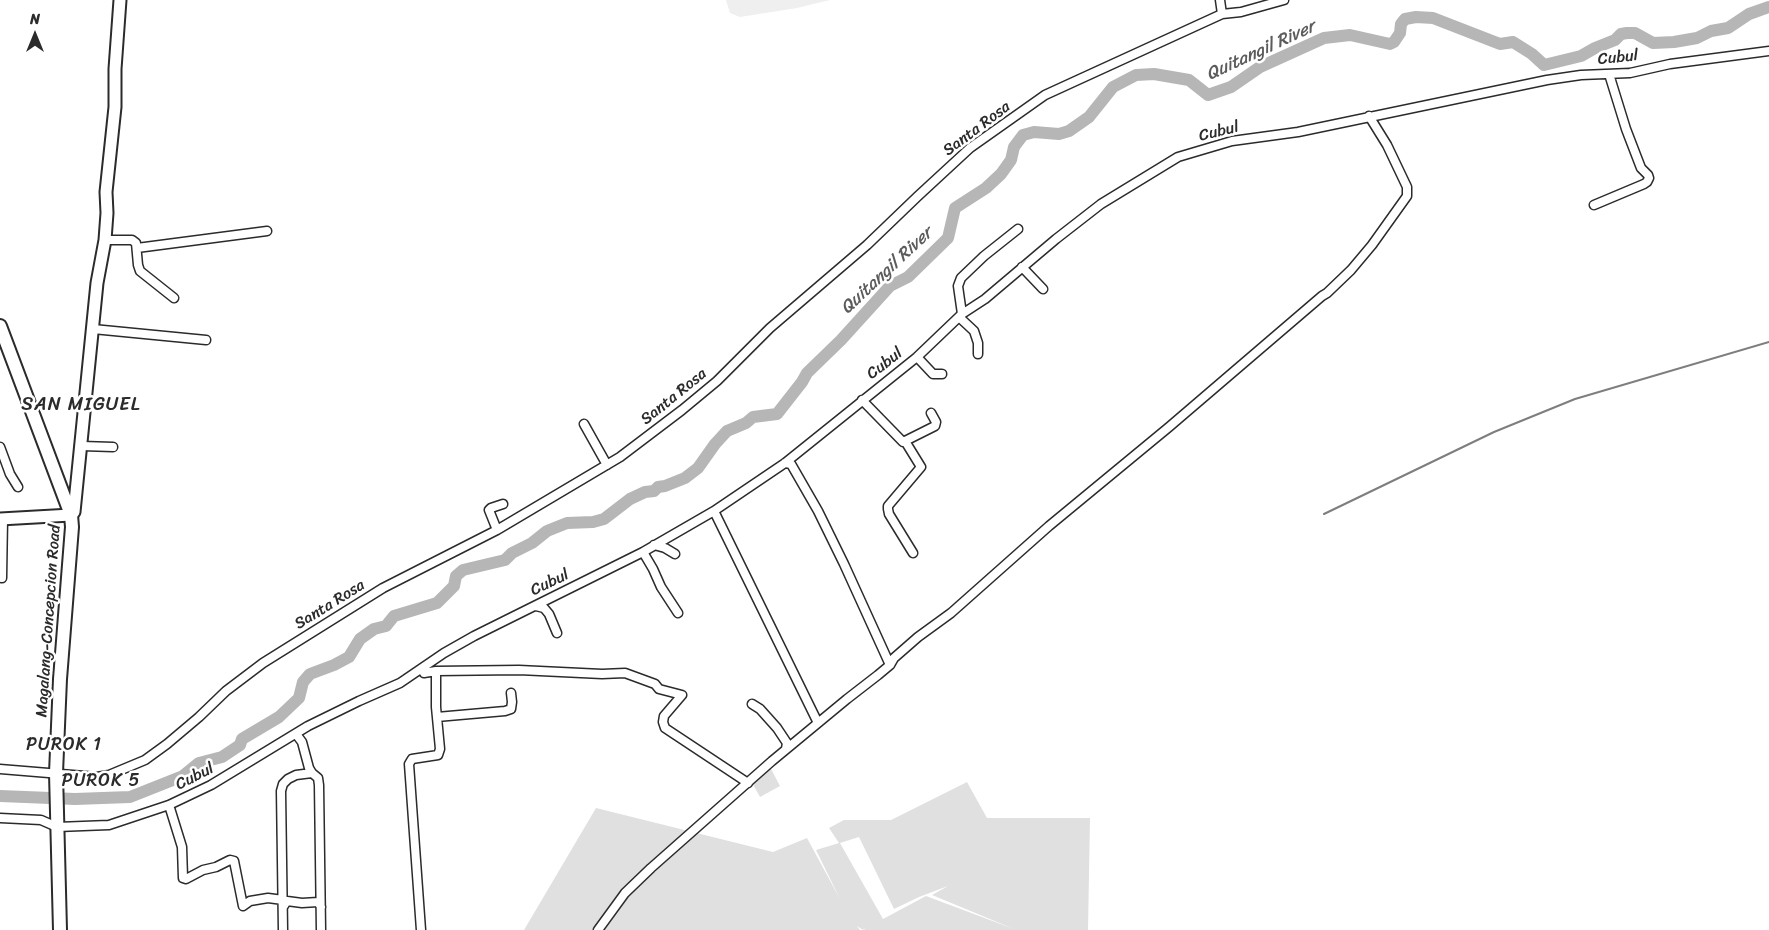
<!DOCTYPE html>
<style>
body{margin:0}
#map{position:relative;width:1769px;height:930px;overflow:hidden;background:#fff;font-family:Sriracha,sans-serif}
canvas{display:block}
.north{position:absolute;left:10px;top:10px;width:50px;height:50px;-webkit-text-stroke:4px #fff;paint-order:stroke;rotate:0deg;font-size:14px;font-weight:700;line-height:20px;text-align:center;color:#2b2b2b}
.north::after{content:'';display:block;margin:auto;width:18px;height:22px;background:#2b2b2b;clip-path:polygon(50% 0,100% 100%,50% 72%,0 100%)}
</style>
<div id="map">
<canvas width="1769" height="930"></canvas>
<div class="north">N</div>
</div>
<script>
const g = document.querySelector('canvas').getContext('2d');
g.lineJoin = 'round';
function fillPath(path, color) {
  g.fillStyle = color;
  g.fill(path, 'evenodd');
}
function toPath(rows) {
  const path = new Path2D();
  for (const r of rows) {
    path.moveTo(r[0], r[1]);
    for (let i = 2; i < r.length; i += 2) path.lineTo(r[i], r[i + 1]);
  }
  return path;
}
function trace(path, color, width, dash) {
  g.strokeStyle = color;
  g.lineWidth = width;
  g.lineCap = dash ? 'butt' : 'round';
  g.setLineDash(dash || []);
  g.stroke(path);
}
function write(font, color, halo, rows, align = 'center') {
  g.font = font + ' Sriracha,sans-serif';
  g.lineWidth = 5;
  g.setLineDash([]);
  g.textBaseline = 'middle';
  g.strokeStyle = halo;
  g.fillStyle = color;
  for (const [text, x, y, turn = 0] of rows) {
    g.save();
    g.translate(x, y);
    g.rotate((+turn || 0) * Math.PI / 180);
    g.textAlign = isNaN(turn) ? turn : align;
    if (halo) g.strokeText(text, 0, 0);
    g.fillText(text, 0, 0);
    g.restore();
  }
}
fillPath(toPath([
 [726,0,830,0,797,8,740,17,730,13]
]), '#efefef');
fillPath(toPath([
 [769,765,780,786,760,797,751,781],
 [967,782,987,818,1090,818,1088,930,864,930,865,928,863,930,857,926,860,930,524,930,596,808,773,852,807,838,840,899,816,850,839,843,829,828,844,820,891,820],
 [859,837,894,909,919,897,948,886,932,895,1014,929,926,896,883,919,840,843]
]), '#e0e0e0');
trace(toPath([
 [1324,514,1494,432,1575,399,1769,342]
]), '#7e7e7e', 2);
trace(toPath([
 [0,796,75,799,130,797,183,776,199,763,222,757,240,745,242,739,279,717,299,698,303,682,310,674,334,665,349,657,360,639,374,629,386,626,394,616,437,603,454,586,456,576,463,570,505,560,512,553,532,543,547,531,567,523,593,522,604,519,630,499,645,492,654,491,658,487,665,486,685,478,698,468,715,444,727,431,746,423,753,417,777,414,802,382,807,373,841,340,890,286,908,277,948,238,955,208,986,188,1001,174,1011,160,1014,147,1023,135,1034,132,1059,134,1069,131,1089,117,1113,87,1136,75,1154,74,1189,80,1208,95,1231,87,1260,67,1324,38,1350,35,1390,44,1394,42,1400,33,1401,24,1405,19,1416,17,1433,18,1500,44,1513,42,1532,54,1544,65,1581,56,1595,48,1615,40,1621,34,1627,33,1635,33,1653,43,1674,42,1697,38,1711,31,1728,28,1749,14,1769,7]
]), '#b6b6b6', 12);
const street = toPath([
 [1220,0,1222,14],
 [1594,205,1644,184,1647,182,1649,178,1648,175,1641,168,1626,129,1609,74],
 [105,240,132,240,136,243,138,265,140,271,174,298],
 [137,248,267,231],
 [1022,267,1043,289],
 [962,314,958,286,961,278,984,256,1018,229],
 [959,317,974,331,978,343,978,354],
 [93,329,206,340],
 [917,357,933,374,942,374],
 [862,400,903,442,935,426,936,422,931,413],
 [584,424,607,465],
 [905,441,921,467,888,506,888,509,889,514,913,553],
 [82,446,113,447],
 [0,447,10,474,18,487],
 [785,463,791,464,818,511,844,564,890,665],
 [714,511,818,723],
 [497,530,489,510,491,508,503,504],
 [654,545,665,548,675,554],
 [643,552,653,569,661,587,678,613],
 [2,578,3,519],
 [536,606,544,608,549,614,557,633],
 [436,671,519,670,602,674,625,673,655,684,659,689,682,695,664,716,663,722,665,728,748,783],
 [752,704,760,709,777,728,787,743,786,749],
 [437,717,505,711,511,709,512,702,511,693],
 [296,734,302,742,309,768,312,773,318,778,319,785,321,930],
 [0,769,97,777,109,775,145,760,167,744,199,717,226,691,263,663,383,588,497,530,620,457,682,410,717,381,770,328,867,245,918,196,970,148,1045,95,1222,14,1241,12,1284,0],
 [169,805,182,847,183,878,186,879,203,870,216,867,230,860,234,861,243,906,250,901,268,898,283,900],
 [0,818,41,820,57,827,109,825,169,805,211,785,308,726,359,701,400,683,444,653,474,636,643,552,714,511,785,463,917,357,962,314,985,299,1056,239,1101,204,1178,157,1232,141,1298,132,1547,80,1581,75,1630,73,1670,64,1769,51],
 [283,907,287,901,302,903,318,902,321,907],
 [283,930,281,791,283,784,288,779,296,775,312,773],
 [421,930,409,764,412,759,438,755,440,749,436,707,436,671,424,673,422,668],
 [598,930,625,893,651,868,772,761,847,699,878,675,890,665,894,658,918,637,951,613,1049,526,1169,427,1322,296,1327,293,1351,270,1372,245,1407,196,1407,187,1387,145,1369,116]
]);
const secondary = toPath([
 [0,519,71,515,74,512,97,283,105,240,107,213,106,192,115,107,115,69,120,0]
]);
const primary = toPath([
 [0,326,71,515,72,527,60,679,56,773,60,930]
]);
trace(street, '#2b2b2b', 11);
trace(secondary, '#2b2b2b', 15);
trace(primary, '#2b2b2b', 16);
trace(street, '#fff', 8);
trace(secondary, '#fff', 11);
trace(primary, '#fff', 12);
write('16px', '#2b2b2b', '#fff', [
 ["Cubul",1618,58,-6],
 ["Santa Rosa",977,129,-37],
 ["Cubul",1219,132,-14],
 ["Cubul",885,364,-38],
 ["Santa Rosa",674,397,-39],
 ["Cubul",550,583,-26],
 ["Santa Rosa",330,605,-32],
 ["Magalang-Concepcion Road",49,621,-86],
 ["Cubul",195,777,-27]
]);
write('italic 18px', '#5c5c5c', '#fff', [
 ["Quitangil River",1261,51,-25],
 ["Quitangil River",887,271,-43]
]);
g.letterSpacing = '1px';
write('18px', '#2b2b2b', '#fff', [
 ["PUROK 1",64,745],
 ["PUROK 5",101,781]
]);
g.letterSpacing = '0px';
g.letterSpacing = '1px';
write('19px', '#2b2b2b', '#fff', [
 ["SAN MIGUEL",81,405]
]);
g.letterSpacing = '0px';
</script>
